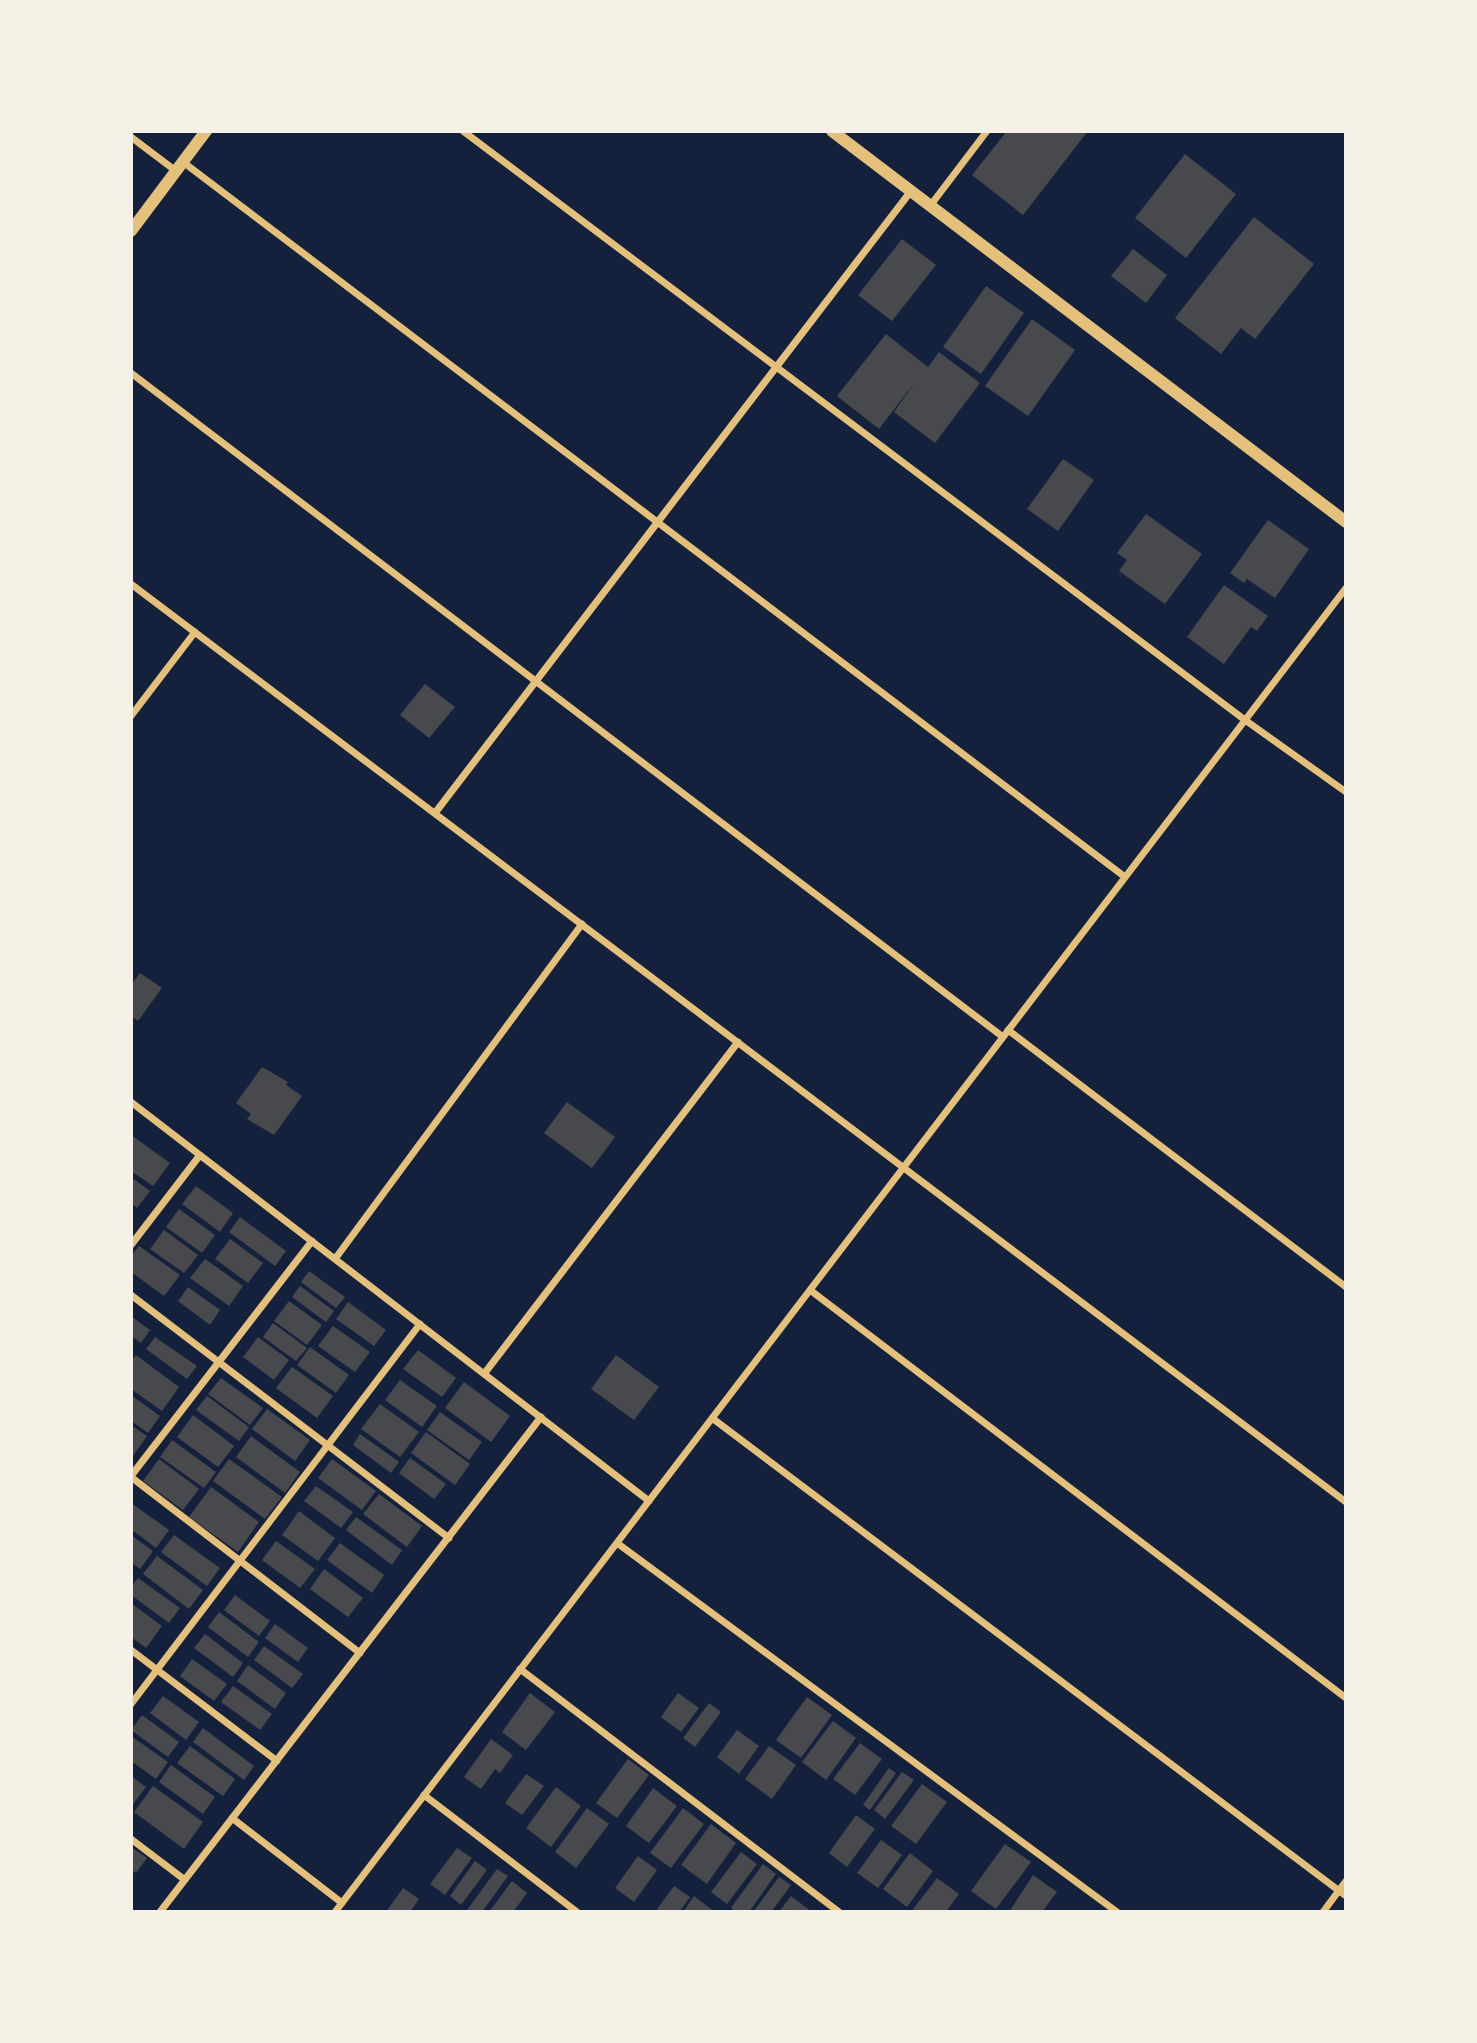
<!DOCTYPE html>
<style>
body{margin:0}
#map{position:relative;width:1477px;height:2043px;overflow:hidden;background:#14213d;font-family:Raleway,sans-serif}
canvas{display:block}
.frame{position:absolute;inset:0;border:133px solid #f6f1e7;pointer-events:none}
</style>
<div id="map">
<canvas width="1477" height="2043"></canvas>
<div class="frame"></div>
</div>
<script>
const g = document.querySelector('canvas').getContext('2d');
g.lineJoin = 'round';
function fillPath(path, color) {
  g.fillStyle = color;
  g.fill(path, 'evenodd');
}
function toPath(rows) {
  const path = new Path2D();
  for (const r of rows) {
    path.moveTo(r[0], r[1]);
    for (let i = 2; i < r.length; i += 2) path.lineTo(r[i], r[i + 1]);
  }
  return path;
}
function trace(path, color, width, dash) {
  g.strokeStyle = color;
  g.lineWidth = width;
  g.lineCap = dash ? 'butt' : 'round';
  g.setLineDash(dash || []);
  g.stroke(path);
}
fillPath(toPath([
 [1007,131,1088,131,1023,215,972,175],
 [1185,154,1236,194,1186,258,1135,218],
 [1254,217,1314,264,1255,339,1241,328,1221,354,1175,318],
 [902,239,936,265,892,321,858,295],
 [1133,249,1167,275,1146,303,1111,276],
 [986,286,1024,313,981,374,943,347],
 [1032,319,1075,350,1028,416,985,386],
 [886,334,928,367,939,352,980,383,935,443,894,412,915,382,879,429,837,396],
 [1063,459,1094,480,1058,531,1027,509],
 [1146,514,1202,554,1165,604,1119,571,1127,560,1117,553],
 [1268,520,1309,549,1275,598,1247,579,1244,583,1230,573],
 [1224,585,1268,616,1257,631,1251,627,1224,664,1187,637],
 [425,684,455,707,429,738,400,715],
 [140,973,162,988,138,1021,131,1016,131,985],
 [262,1067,288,1082,286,1085,302,1096,274,1135,247,1119,251,1114,236,1103],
 [567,1102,615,1137,592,1168,544,1133],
 [131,1135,170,1163,153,1186,131,1171],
 [131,1177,150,1191,137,1208,131,1203],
 [196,1186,233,1213,220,1232,182,1204],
 [179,1209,215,1235,202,1253,166,1227],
 [240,1217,286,1251,275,1266,229,1232],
 [164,1230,198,1255,184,1273,150,1249],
 [230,1239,263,1263,248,1283,215,1259],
 [139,1246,180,1275,164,1296,131,1272,131,1256],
 [205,1259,243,1286,229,1306,190,1278],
 [309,1271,345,1297,336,1308,301,1282],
 [300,1286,334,1311,326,1322,292,1297],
 [188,1287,220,1310,210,1325,178,1301],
 [289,1301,322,1325,307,1345,274,1321],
 [348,1302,386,1330,374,1346,336,1319],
 [131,1316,150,1330,141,1343,131,1336],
 [273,1323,307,1348,296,1361,263,1337],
 [333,1326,370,1352,355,1372,318,1346],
 [155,1337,197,1366,187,1379,146,1349],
 [258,1337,289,1360,274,1380,243,1357],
 [310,1347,349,1375,336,1393,297,1365],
 [418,1350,456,1378,442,1397,403,1369],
 [136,1355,179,1387,162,1411,131,1389,131,1361],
 [616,1355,659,1387,634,1420,591,1389],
 [292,1367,333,1396,317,1418,276,1388],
 [221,1378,263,1408,250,1425,208,1394],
 [400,1380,437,1406,422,1427,385,1400],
 [464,1382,510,1416,491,1442,445,1408],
 [131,1395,160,1416,148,1433,131,1421],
 [207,1396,249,1427,239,1441,196,1410],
 [380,1404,419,1432,400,1457,361,1429],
 [267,1409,310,1440,295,1461,252,1429],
 [440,1412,482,1442,469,1460,427,1430],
 [193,1415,234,1446,218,1467,177,1437],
 [131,1425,147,1436,133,1456,131,1455],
 [426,1432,470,1464,455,1485,411,1453],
 [360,1434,399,1462,391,1473,353,1445],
 [251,1436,300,1472,285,1493,236,1457],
 [172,1440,216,1472,204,1488,160,1457],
 [410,1458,446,1484,434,1499,399,1473],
 [159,1459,199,1489,183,1510,143,1481],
 [229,1459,282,1497,265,1519,213,1481],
 [332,1459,376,1491,362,1510,318,1478],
 [316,1486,353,1512,341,1528,304,1501],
 [211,1487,259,1522,238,1552,189,1517],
 [379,1494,422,1526,407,1547,363,1514],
 [131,1503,169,1530,156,1548,131,1529],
 [299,1511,335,1538,318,1561,282,1535],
 [356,1517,402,1550,392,1565,346,1530],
 [131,1535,153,1551,140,1569,131,1562],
 [174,1535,220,1568,207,1586,161,1552],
 [276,1541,315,1569,300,1588,262,1560],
 [340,1543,384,1575,372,1593,327,1560],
 [157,1556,203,1590,189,1609,143,1574],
 [324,1569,363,1598,348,1617,310,1589],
 [138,1578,180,1608,169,1623,131,1595,131,1587],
 [235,1595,270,1621,259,1636,224,1610],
 [131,1603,162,1626,146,1648,131,1637],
 [219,1612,259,1642,248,1657,208,1627],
 [275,1624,308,1648,298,1662,265,1638],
 [205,1634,243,1663,233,1677,194,1648],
 [264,1646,303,1674,292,1688,254,1660],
 [192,1659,227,1684,214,1701,180,1676],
 [248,1665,286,1693,275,1709,237,1681],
 [233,1686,272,1714,260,1730,221,1702],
 [530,1693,555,1712,526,1750,502,1732],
 [678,1693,699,1708,681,1732,661,1717],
 [163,1696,199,1722,186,1740,150,1713],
 [807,1697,832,1715,801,1758,776,1740],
 [709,1703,721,1712,695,1747,683,1738],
 [142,1715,179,1742,168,1757,131,1730],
 [833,1721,856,1738,826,1780,802,1762],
 [203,1728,254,1766,244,1780,193,1742],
 [737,1730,759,1746,739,1774,717,1757],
 [131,1736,168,1762,156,1779,131,1761],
 [491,1739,513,1755,500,1773,495,1769,481,1789,464,1777],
 [860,1743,882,1759,855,1795,833,1779],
 [190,1746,235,1779,223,1796,177,1763],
 [769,1746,796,1765,772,1799,745,1779],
 [628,1759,649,1775,617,1818,596,1803],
 [171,1765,215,1797,203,1814,159,1782],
 [889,1768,896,1773,870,1810,863,1805],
 [902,1772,914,1780,885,1819,874,1810],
 [526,1774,544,1786,522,1815,505,1803],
 [131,1776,146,1787,131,1807],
 [922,1784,947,1802,916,1844,891,1826],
 [153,1786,203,1822,184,1849,134,1812],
 [556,1787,581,1806,551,1847,526,1828],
 [653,1788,677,1806,649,1843,626,1826],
 [587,1808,609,1824,576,1868,555,1852],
 [683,1808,704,1824,671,1868,650,1853],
 [856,1815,875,1829,847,1867,829,1853],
 [711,1824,736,1843,707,1884,681,1865],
 [881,1840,902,1855,878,1888,857,1873],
 [1005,1844,1031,1862,996,1909,971,1891],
 [131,1847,147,1858,136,1873,131,1869],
 [457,1848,472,1858,445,1895,430,1884],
 [741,1852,757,1864,727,1904,711,1892],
 [910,1853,933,1871,907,1907,883,1889],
 [638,1856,657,1870,634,1902,615,1888],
 [475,1861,487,1870,461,1905,450,1896],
 [763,1864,776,1874,749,1912,736,1912,731,1908],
 [497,1869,508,1876,482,1912,470,1912,467,1910],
 [1033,1875,1057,1892,1042,1912,1009,1912],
 [779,1877,791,1885,771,1912,753,1912],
 [937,1878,959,1894,946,1912,911,1912],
 [512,1881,527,1893,513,1912,489,1912],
 [674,1886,690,1897,679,1912,655,1912],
 [403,1888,419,1899,410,1912,386,1912],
 [694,1896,715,1912,683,1912],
 [791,1896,812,1912,779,1912]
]), '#48494c');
trace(toPath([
 [463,131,1245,720,1346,792],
 [131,137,176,171],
 [183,162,1125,877],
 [930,206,987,131],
 [131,373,1003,1037],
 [131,584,1346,1502],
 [131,716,195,632],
 [435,813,911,191],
 [1008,1030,1346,1287],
 [131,1102,649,1501],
 [131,1245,200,1155],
 [335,1259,582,924],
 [810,1290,1346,1698],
 [131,1295,449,1538],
 [484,1374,738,1042],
 [712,1418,1346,1896],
 [131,1476,312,1241],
 [131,1477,360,1653],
 [617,1543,1117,1912],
 [131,1650,277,1761],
 [520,1669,839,1912],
 [131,1704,420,1324],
 [424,1795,577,1912],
 [232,1818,342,1903],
 [131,1839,185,1880],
 [160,1912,541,1417],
 [335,1912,1346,588],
 [1323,1912,1346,1881]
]), '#e5c07b', 7);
trace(toPath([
 [832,131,1346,522],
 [131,231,206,131]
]), '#e5c07b', 12);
</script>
